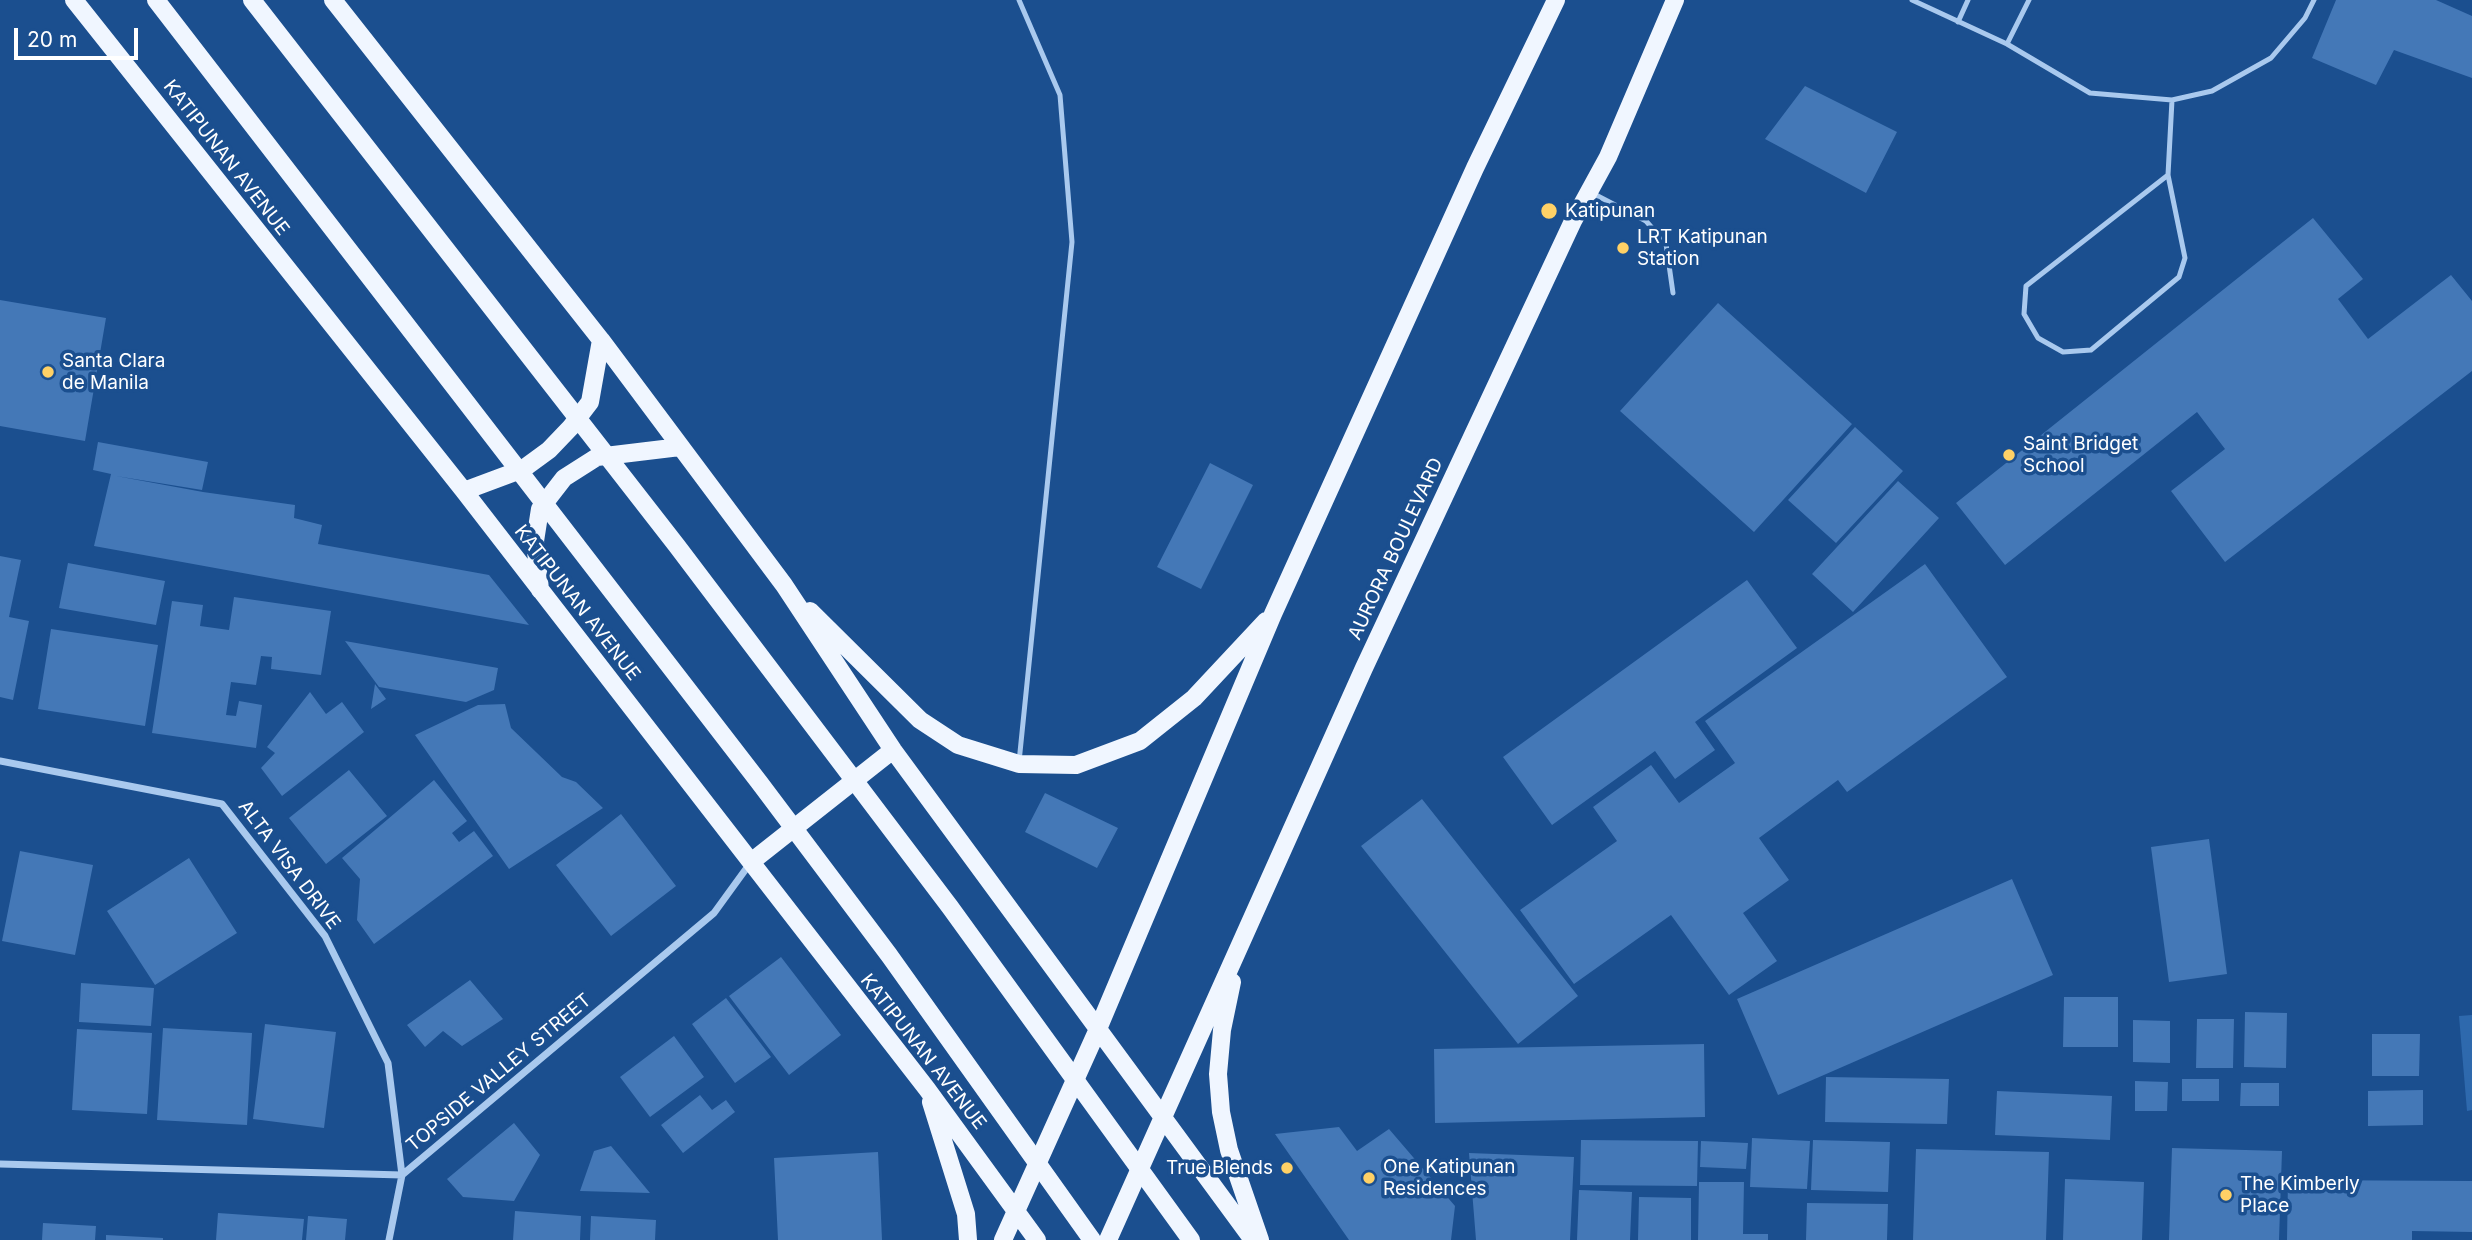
<!DOCTYPE html>
<style>
body{margin:0}
#map{position:relative;width:2472px;height:1240px;overflow:hidden;background:#1b4f8f;font-family:Inter,sans-serif}
canvas{display:block}
.scale{position:absolute;left:14px;top:28px;width:124px;height:32px;box-sizing:border-box;border:4px solid #fff;border-top:0;padding-left:9px;font-size:21px;line-height:24px;white-space:nowrap;color:#fff;-webkit-text-stroke:5px #1b4f8f;paint-order:stroke}
</style>
<div id="map">
<canvas width="2472" height="1240"></canvas>
<div class="scale">20 m</div>
</div>
<script>
const g = document.querySelector('canvas').getContext('2d');
g.lineJoin = 'round';
function fillPath(path, color) {
  g.fillStyle = color;
  g.fill(path, 'evenodd');
}
function toPath(rows) {
  const path = new Path2D();
  for (const r of rows) {
    path.moveTo(r[0], r[1]);
    for (let i = 2; i < r.length; i += 2) path.lineTo(r[i], r[i + 1]);
  }
  return path;
}
function trace(path, color, width, dash) {
  g.strokeStyle = color;
  g.lineWidth = width;
  g.lineCap = dash ? 'butt' : 'round';
  g.setLineDash(dash || []);
  g.stroke(path);
}
function write(font, color, halo, rows, align = 'center') {
  g.font = font + ' Inter,sans-serif';
  g.lineWidth = 7;
  g.setLineDash([]);
  g.textBaseline = 'middle';
  g.strokeStyle = halo;
  g.fillStyle = color;
  for (const [text, x, y, turn = 0] of rows) {
    g.save();
    g.translate(x, y);
    g.rotate((+turn || 0) * Math.PI / 180);
    g.textAlign = isNaN(turn) ? turn : align;
    if (halo) g.strokeText(text, 0, 0);
    g.fillText(text, 0, 0);
    g.restore();
  }
}
fillPath(toPath([
 [2472,1015,2472,1110,2467,1111,2459,1016]
]), '#2e69ad');
fillPath(toPath([
 [2336,0,2436,0,2472,16,2472,78,2394,50,2376,85,2312,58],
 [1805,86,1897,132,1866,193,1765,139],
 [2313,218,2363,279,2338,299,2368,339,2451,275,2472,301,2472,371,2225,562,2171,491,2225,449,2197,412,2005,565,1956,503],
 [0,300,106,318,85,441,0,426],
 [1718,303,1852,424,1754,532,1620,411],
 [1855,427,1903,471,1836,543,1788,500],
 [98,442,208,462,202,490,116,476,203,492,295,505,294,518,322,525,318,544,489,575,529,625,94,546,111,474,93,470],
 [1210,463,1253,485,1201,589,1157,567],
 [1898,481,1939,518,1853,612,1812,574],
 [0,556,21,560,9,617,29,621,13,700,0,697],
 [68,563,165,581,156,625,59,608],
 [1925,564,2007,677,1847,792,1838,780,1759,838,1789,880,1743,913,1777,961,1729,995,1671,915,1574,984,1520,910,1617,841,1593,807,1651,765,1679,803,1735,763,1705,721],
 [1747,580,1797,648,1695,722,1715,750,1675,779,1655,751,1552,825,1503,757],
 [234,597,331,611,321,675,271,669,272,657,261,656,256,685,231,682,226,715,236,716,239,701,262,705,256,748,152,733,172,601,203,605,200,626,229,630],
 [51,629,158,645,145,726,38,709],
 [345,641,498,668,494,690,466,702,379,687],
 [375,684,386,699,371,709],
 [310,692,326,714,342,702,364,732,282,796,261,768,275,753,267,747],
 [505,704,511,728,562,777,576,782,603,808,509,869,415,735,478,705],
 [349,770,387,816,326,864,289,818],
 [434,780,467,821,452,833,459,842,474,831,493,856,374,944,357,920,360,879,342,858],
 [1045,793,1118,828,1097,868,1025,832],
 [1422,799,1578,996,1518,1044,1361,846],
 [621,814,676,886,611,936,556,865],
 [2209,839,2227,974,2169,982,2151,847],
 [20,851,93,865,75,955,2,941],
 [189,858,237,933,155,985,107,911],
 [2012,879,2053,975,1778,1095,1737,999],
 [781,957,841,1035,789,1075,729,996],
 [470,980,503,1019,462,1046,443,1031,425,1047,407,1025],
 [81,983,154,988,151,1026,79,1022],
 [2064,997,2118,997,2118,1047,2063,1047],
 [726,998,771,1057,735,1083,692,1024],
 [2245,1012,2287,1013,2286,1068,2244,1067],
 [2197,1019,2234,1019,2233,1068,2196,1068],
 [2133,1020,2170,1021,2170,1063,2133,1062],
 [265,1024,336,1032,324,1128,253,1119],
 [163,1028,252,1033,247,1125,157,1120],
 [77,1029,152,1033,147,1114,72,1110],
 [2372,1034,2420,1034,2419,1076,2372,1076],
 [674,1036,704,1077,650,1117,620,1077],
 [1704,1044,1705,1117,1435,1123,1434,1049],
 [1826,1077,1949,1079,1947,1124,1825,1122],
 [2182,1079,2219,1079,2219,1101,2182,1101],
 [2135,1081,2168,1082,2167,1111,2135,1111],
 [2241,1083,2279,1083,2279,1106,2240,1106],
 [2423,1090,2423,1125,2368,1126,2368,1091],
 [1997,1091,2112,1096,2110,1140,1995,1135],
 [700,1095,712,1110,726,1100,735,1112,683,1153,661,1125],
 [514,1123,540,1155,514,1201,463,1197,447,1179],
 [1339,1127,1357,1151,1389,1129,1455,1206,1451,1240,1349,1240,1275,1134],
 [1752,1138,1810,1141,1807,1189,1750,1187],
 [1581,1140,1698,1141,1697,1186,1580,1185],
 [1813,1140,1890,1142,1888,1192,1811,1190],
 [1701,1141,1748,1143,1746,1169,1700,1167],
 [611,1146,650,1193,580,1191,594,1151],
 [2172,1148,2282,1151,2279,1240,2169,1240],
 [1916,1149,2049,1152,2046,1240,1913,1240],
 [878,1152,882,1240,778,1240,774,1158],
 [1469,1153,1574,1157,1570,1240,1476,1240],
 [2065,1179,2144,1182,2142,1240,2063,1240],
 [2288,1180,2472,1181,2472,1232,2412,1231,2412,1240,2287,1240],
 [1699,1182,1744,1182,1743,1234,1768,1234,1768,1240,1698,1240],
 [1579,1190,1632,1192,1630,1240,1577,1240],
 [1639,1197,1691,1198,1691,1240,1638,1240],
 [1807,1203,1888,1204,1887,1240,1806,1240],
 [515,1211,581,1216,580,1240,513,1240],
 [218,1213,304,1219,302,1240,216,1240],
 [308,1216,347,1219,345,1240,306,1240],
 [591,1216,656,1220,655,1240,590,1240],
 [43,1223,96,1226,95,1240,42,1240],
 [106,1235,163,1238,163,1240,106,1240]
]), '#4478b7');
trace(toPath([
 [1019,0,1060,95,1072,242,1019,762],
 [1912,0,2007,44,2090,93,2172,100,2212,91,2271,58,2305,18,2314,0],
 [1958,22,1968,0],
 [2007,44,2029,0],
 [2168,175,2026,286,2024,314,2038,338,2063,352,2091,350,2179,277,2185,258,2168,175,2172,100],
 [1592,193,1646,221,1666,244,1673,293]
]), '#a9c9ee', 5);
trace(toPath([
 [0,761,222,804,325,936,388,1063,402,1175,389,1240],
 [0,1164,402,1175,714,913,751,862]
]), '#a9c9ee', 7);
trace(toPath([
 [74,0,464,491,751,862,927,1089,1037,1240],
 [333,0,601,340,784,585,893,750,1253,1240],
 [464,491,523,469,549,450,571,427,590,402,601,340],
 [540,590,535,541,540,509,564,478,597,457,680,447],
 [810,611,920,720,958,745,1019,764,1076,765,1140,741,1194,698,1266,621],
 [751,862,893,750],
 [1232,982,1222,1030,1218,1074,1221,1112,1229,1150,1260,1240],
 [931,1102,966,1214,968,1240],
 [1003,1240,1098,1029,1273,614,1475,168,1556,0],
 [1108,1240,1364,668,1573,221,1608,157,1675,0]
]), '#f0f6ff', 18);
trace(toPath([
 [156,0,759,782,889,955,1092,1240],
 [252,0,677,546,950,907,1191,1240]
]), '#f0f6ff', 18);
for (const [x, y, r, color] of [
 [1549,211,9,"#ffd166"],
 [1623,248,7,"#ffd166"],
 [48,372,7,"#ffd166"],
 [2009,455,7,"#ffd166"],
 [1287,1168,7,"#ffd166"],
 [1369,1178,7,"#ffd166"],
 [2226,1195,7,"#ffd166"]
]) {
  const dot = new Path2D();
  dot.arc(x, y, r, 0, 2 * Math.PI);
  g.fillStyle = color;
  g.fill(dot);
  trace(dot, '#1b4f8f', 2.5);
}
write('19px', '#fff', '#1b4f8f', [
 ["KATIPUNAN AVENUE",226,158,52],
 ["AURORA BOULEVARD",1396,549,-65],
 ["KATIPUNAN AVENUE",577,603,52],
 ["ALTA VISA DRIVE",289,865,53],
 ["KATIPUNAN AVENUE",923,1052,52],
 ["TOPSIDE VALLEY STREET",499,1073,-40]
]);
write('19px', '#fff', '#1b4f8f', [
 ["Katipunan",1565,211],
 ["LRT Katipunan",1637,237],
 ["Station",1637,259],
 ["Santa Clara",62,361],
 ["de Manila",62,383],
 ["Saint Bridget",2023,444],
 ["School",2023,466],
 ["One Katipunan",1383,1167],
 ["Residences",1383,1189],
 ["True Blends",1273,1168,"right"],
 ["The Kimberly",2240,1184],
 ["Place",2240,1206]
], 'left');
</script>
